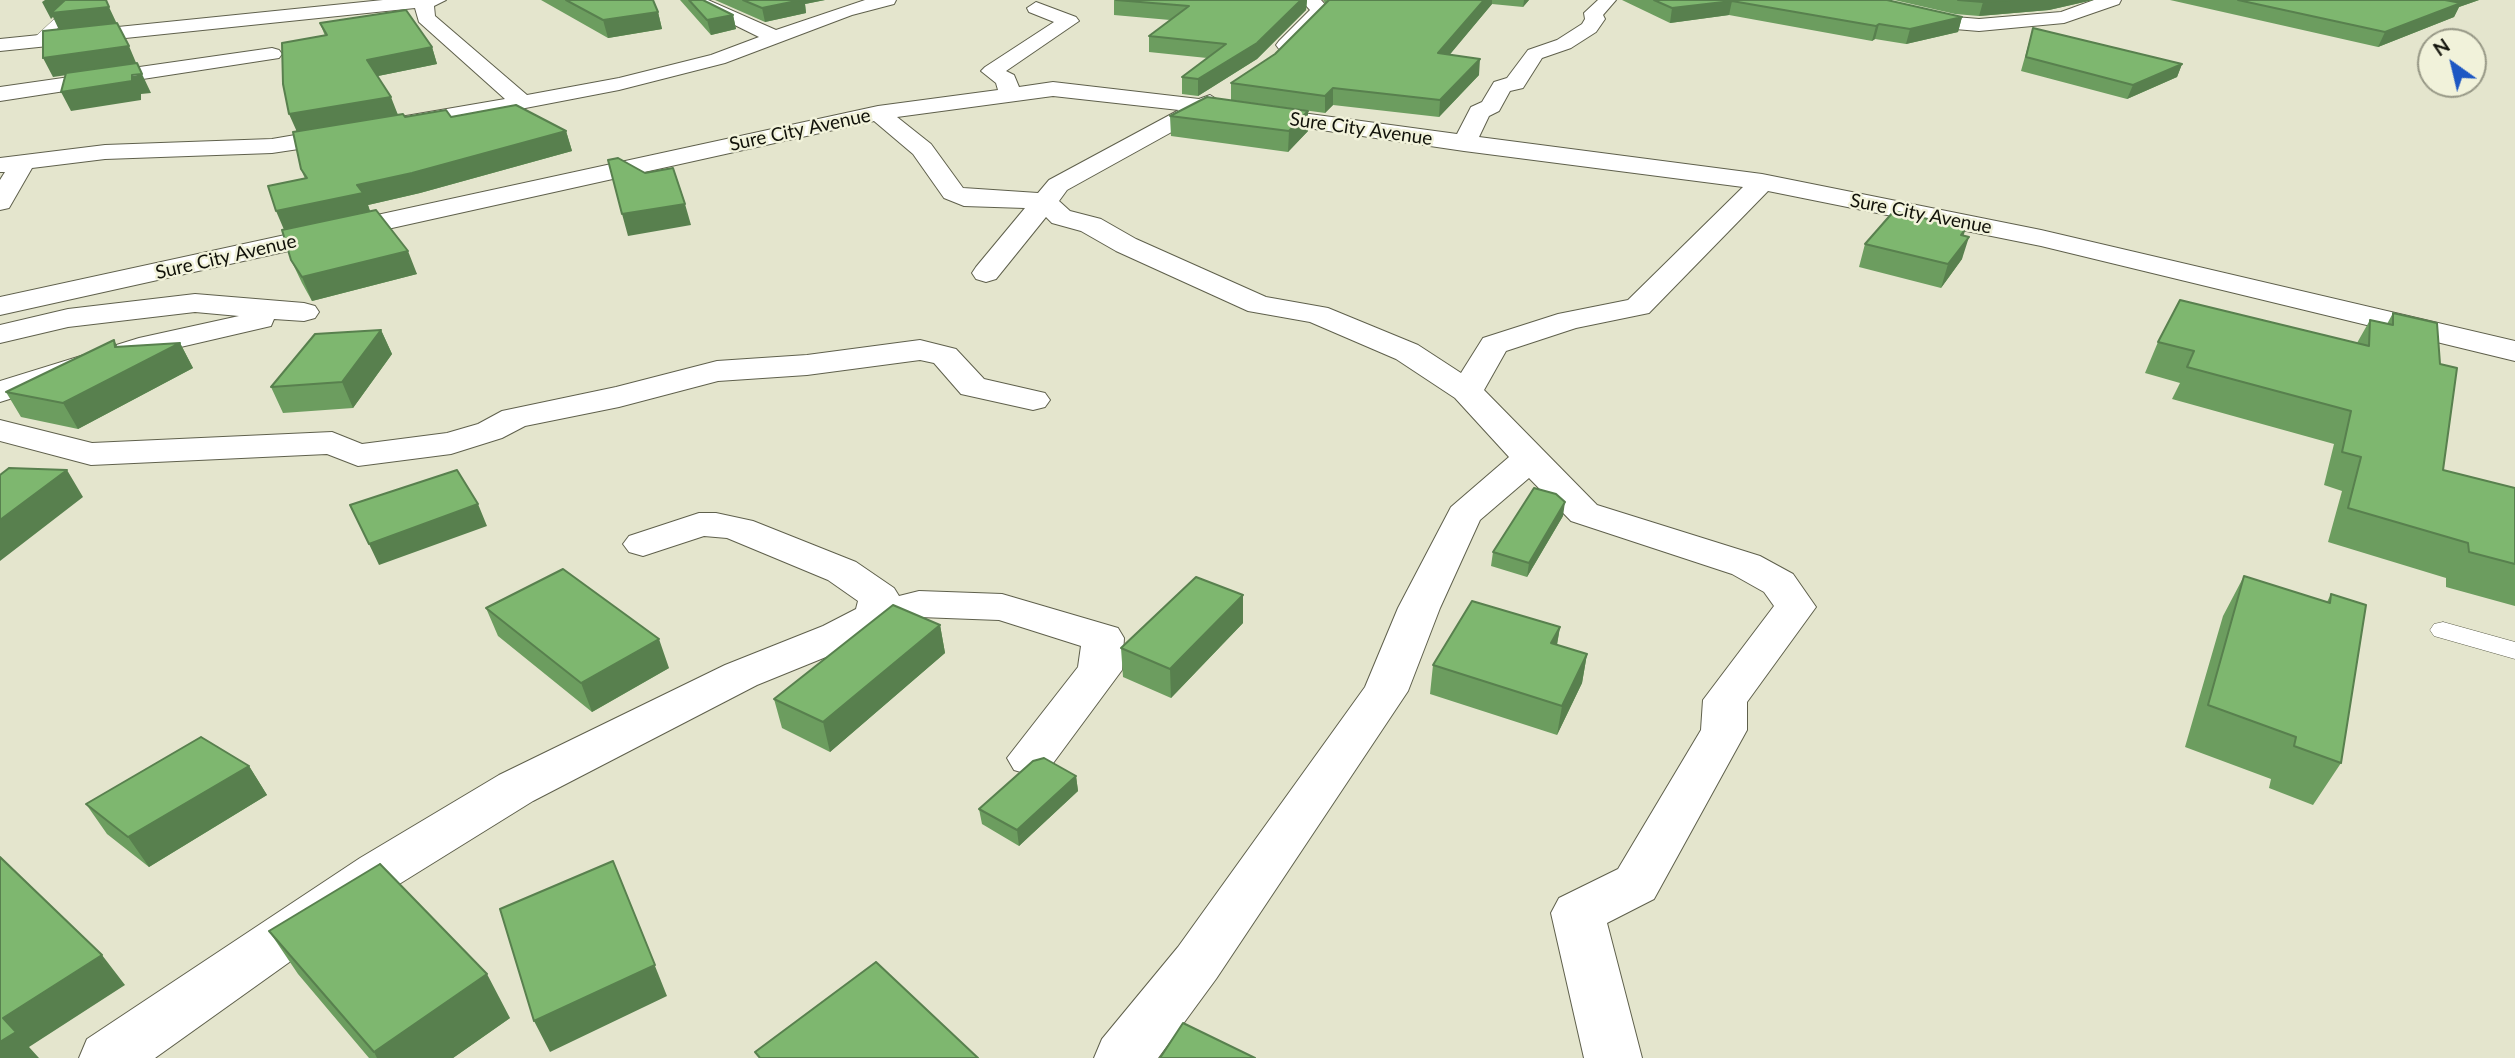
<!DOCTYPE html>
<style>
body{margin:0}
#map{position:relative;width:2515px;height:1058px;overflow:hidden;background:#e4e5cd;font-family:Lato,sans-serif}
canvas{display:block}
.north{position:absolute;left:2417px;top:28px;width:70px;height:70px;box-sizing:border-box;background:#f1f2da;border:2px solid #979886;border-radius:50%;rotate:326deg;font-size:19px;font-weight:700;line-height:28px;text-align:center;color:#101109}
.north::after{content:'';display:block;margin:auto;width:24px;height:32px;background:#1d57c3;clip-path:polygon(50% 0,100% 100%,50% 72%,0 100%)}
</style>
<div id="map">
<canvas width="2515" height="1058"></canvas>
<div class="north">N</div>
</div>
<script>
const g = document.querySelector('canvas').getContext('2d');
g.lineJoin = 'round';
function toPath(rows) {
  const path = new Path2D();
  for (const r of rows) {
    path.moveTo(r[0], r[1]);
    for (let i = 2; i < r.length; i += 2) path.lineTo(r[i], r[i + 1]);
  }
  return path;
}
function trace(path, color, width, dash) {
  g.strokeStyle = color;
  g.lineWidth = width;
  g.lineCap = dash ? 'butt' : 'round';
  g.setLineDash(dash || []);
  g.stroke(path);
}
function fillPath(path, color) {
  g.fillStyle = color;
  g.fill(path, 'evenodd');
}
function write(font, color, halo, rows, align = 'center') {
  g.font = font + ' Lato,sans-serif';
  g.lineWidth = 5;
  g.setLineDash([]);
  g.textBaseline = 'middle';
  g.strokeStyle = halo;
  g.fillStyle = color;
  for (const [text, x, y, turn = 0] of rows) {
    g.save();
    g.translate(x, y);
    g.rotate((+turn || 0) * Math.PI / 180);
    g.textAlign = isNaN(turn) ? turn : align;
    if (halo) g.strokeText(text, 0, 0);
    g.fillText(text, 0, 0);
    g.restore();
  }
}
const lane = toPath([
 [79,0,93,0,76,10,42,44,34,44,34,38,68,6,79,0],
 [2443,622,2515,642,2515,659,2434,636,2430,630,2434,624,2443,622]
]);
const street = toPath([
 [383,0,446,0,434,6,435,16,527,95,619,78,711,55,759,37,684,0,708,0,776,30,865,0,896,0,894,4,852,15,725,63,619,90,359,140,272,153,105,159,32,168,9,208,0,210,0,180,5,172,0,172,0,158,105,145,272,139,505,99,419,22,415,8,0,51,0,39,383,0],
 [1301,0,1321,0,1330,10,1293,49,1279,49,1276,45,1279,41,1310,10,1301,0],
 [1598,0,1616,0,1603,15,1605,19,1596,32,1571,48,1542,58,1523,88,1510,91,1499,111,1489,116,1479,137,1762,174,2041,230,2515,341,2515,361,2041,246,1768,191,1649,313,1576,328,1506,351,1484,390,1597,505,1760,556,1793,574,1816,607,1747,702,1747,730,1654,899,1607,923,1642,1058,1584,1058,1551,913,1559,898,1618,869,1701,730,1703,700,1774,606,1764,592,1732,574,1571,521,1529,478,1480,520,1440,608,1408,691,1216,979,1158,1058,1094,1058,1102,1039,1178,947,1365,687,1398,608,1451,507,1509,457,1455,398,1396,359,1310,322,1248,311,1116,251,1081,231,1052,223,1046,217,996,279,986,282,976,279,972,273,976,267,1025,208,964,206,944,198,913,154,874,121,0,315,0,297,878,106,998,90,996,83,981,71,985,67,1054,22,1029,12,1027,8,1036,2,1076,17,1079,21,1006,71,1014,75,1019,87,1053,82,1199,99,1210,95,1221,102,1457,134,1471,107,1482,102,1494,82,1507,78,1528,50,1557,40,1582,24,1585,19,1584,13,1598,0],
 [1053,96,1179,110,1049,180,1038,193,963,188,931,144,897,117,1053,96],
 [1206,113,1464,151,1743,187,1628,300,1558,314,1483,338,1461,373,1418,345,1328,308,1266,297,1136,239,1101,219,1070,211,1059,201,1067,190,1206,113],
 [1850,0,1882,0,1955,17,1979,19,2061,12,2094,0,2121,0,2119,4,2064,23,1979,31,1955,29,1852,4,1850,0],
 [272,48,279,50,282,54,279,58,0,101,0,87,272,48],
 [195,294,304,303,315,306,319,312,315,318,304,321,274,319,271,326,159,352,0,402,0,381,139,338,239,316,195,312,68,327,0,343,0,325,68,309,195,294],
 [920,340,956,349,984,379,1045,393,1050,400,1045,407,1033,410,961,394,934,363,920,360,807,375,718,381,619,407,525,426,502,438,451,454,358,466,327,454,91,465,0,441,0,420,92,443,332,432,362,444,447,433,478,424,502,411,616,387,717,361,807,355,920,340],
 [699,513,716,513,753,521,856,562,894,588,899,596,919,591,1002,594,1118,628,1124,638,1122,670,1048,770,1031,775,1014,770,1007,758,1078,667,1081,646,999,620,920,617,891,625,853,646,757,685,533,801,396,886,155,1058,79,1058,87,1039,360,858,499,775,725,665,823,626,856,609,858,601,828,580,727,538,704,536,643,556,629,552,623,544,629,536,699,513]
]);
trace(lane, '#5f604c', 1);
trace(street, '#5f604c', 2);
fillPath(lane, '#fff');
fillPath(street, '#fff');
fillPath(toPath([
 [541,0,653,0,658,12,662,29,608,38],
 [680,0,703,0,733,15,736,29,711,35],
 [715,0,825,0,805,4,806,13,765,22],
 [1114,0,1307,0,1306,10,1257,59,1198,96,1182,94,1182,77,1207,58,1149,52,1149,36,1170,20,1114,15],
 [1323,0,1529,0,1523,7,1492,4,1449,55,1479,75,1439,117,1333,105,1325,113,1231,100,1231,83,1275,54,1326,4],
 [1622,0,1887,0,1962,17,1958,32,1906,44,1875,39,1872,41,1729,15,1670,23],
 [1894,0,2093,0,2049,10,1979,16,1955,14],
 [2170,0,2479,0,2459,7,2454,17,2378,47],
 [320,23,432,47,437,64,378,76,398,115,405,117,451,117,566,131,572,151,420,193,368,205,370,211,417,274,312,301,302,283,291,260,284,230,305,179,301,169,296,131,325,36],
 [2033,28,2182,64,2177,77,2127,99,2021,71],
 [1308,111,1308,131,1288,152,1171,136,1170,116],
 [1964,235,1962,259,1941,288,1859,267,1865,244],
 [2393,313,2443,470,2515,488,2515,606,2446,587,2446,578,2328,542,2342,491,2324,485,2334,444,2172,399,2180,383,2145,373,2158,342,2357,343,2370,320,2387,324],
 [381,330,392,354,353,408,283,413,271,387],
 [180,343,193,368,78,429,21,417,6,392,117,347],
 [1563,516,1527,577,1491,566,1493,552],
 [2244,576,2327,602,2331,594,2341,763,2313,805,2269,788,2271,779,2185,747,2223,616],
 [486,608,669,668,592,712,498,636],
 [1243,623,1171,698,1123,677,1121,648],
 [940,625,945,653,830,752,782,728,774,699],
 [1560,627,1557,645,1587,654,1582,683,1557,735,1430,694,1433,665],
 [249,766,267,795,149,867,107,834,86,804],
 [1076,776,1078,791,1019,846,982,824,979,809],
 [269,931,510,1018,453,1058,369,1058,298,974]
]), '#6c9d5f');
fillPath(toPath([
 [45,0,75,0,109,7,117,24,59,30,53,17,51,19,42,2],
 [790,0,825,0,805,4,806,13,765,22,762,8],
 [1301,0,1307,0,1306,10,1257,59,1198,96,1198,79],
 [1484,0,1492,0,1492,4,1437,70,1438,53],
 [1524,0,1529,0,1523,7],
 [2010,0,2093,0,2049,10,1979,16,1983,2],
 [2445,0,2479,0,2459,7,2454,17,2378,47,2385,32],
 [1732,1,1729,15,1670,23,1672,8],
 [658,12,662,29,608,38,603,20],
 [733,15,736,29,711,35,707,20],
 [1962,17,1958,32,1906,44,1910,29],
 [1879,24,1875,39,1872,41,1876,26],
 [129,46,137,65,53,77,43,58],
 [432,47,437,64,373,77,367,60],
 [1480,59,1479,75,1439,117,1440,100],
 [2182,64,2177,77,2127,99,2133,85],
 [142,74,151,93,141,94,141,100,71,111,61,92],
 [1333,88,1333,105,1325,113,1325,96],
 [391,97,398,115,297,132,289,114],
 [1308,111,1308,131,1288,152,1289,131],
 [566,131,572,151,420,193,368,205,371,214,285,232,276,211,357,185],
 [685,204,691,225,628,236,622,214],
 [1966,228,1959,249,1969,237,1962,259,1941,288,1948,264,1961,235],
 [408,251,417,274,312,301,302,277],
 [381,330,392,354,353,408,342,382],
 [114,340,127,365,180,343,193,368,78,429,63,403,115,347],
 [67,470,83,497,0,561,0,520],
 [1565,502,1563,516,1527,577,1529,563],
 [478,504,487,526,379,565,369,544],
 [1243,595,1243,623,1171,698,1170,669],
 [940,625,945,653,830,752,823,722],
 [1560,627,1555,655,1551,643],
 [659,639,669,668,592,712,581,683],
 [1587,654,1582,683,1557,735,1562,706],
 [249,766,267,795,149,867,128,837],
 [1076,776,1078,791,1019,846,1017,830],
 [613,861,667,996,550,1052,534,1021],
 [102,955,125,985,29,1047,39,1058,0,1058,0,1042,3,1018],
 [487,974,510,1018,453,1058,377,1058,374,1052]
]), '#58804e');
const building = toPath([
 [65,0,106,0,109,7,51,13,65,0],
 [566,0,653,0,658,12,603,20,566,0],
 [689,0,703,0,733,15,707,20,689,0],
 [743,0,801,0,762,8,743,0],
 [1116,0,1301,0,1257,43,1198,79,1182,77,1226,44,1149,36,1189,6,1116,0],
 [1329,0,1484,0,1438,53,1480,59,1440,100,1333,88,1325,96,1231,83,1275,54,1329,0],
 [1654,0,1887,0,1962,17,1910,29,1879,24,1876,26,1732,1,1672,8,1654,0],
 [1958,0,2010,0,1983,2,1958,0],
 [2238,0,2445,0,2461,3,2385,32,2238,0],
 [406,10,432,47,367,60,391,97,289,114,283,84,282,43,327,35,320,23,406,10],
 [117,23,129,46,43,58,43,31,117,23],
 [2033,28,2182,64,2133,85,2026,57,2033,28],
 [137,63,142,74,132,75,132,81,61,92,66,73,137,63],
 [1207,97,1308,111,1289,131,1170,116,1207,97],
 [516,105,566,131,412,173,357,185,363,193,276,211,268,186,307,178,301,169,293,132,403,114,405,117,446,110,451,117,516,105],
 [618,158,645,173,673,168,685,204,622,214,608,160,618,158],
 [376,210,408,251,302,277,291,260,282,230,376,210],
 [1894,211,1966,228,1961,235,1969,237,1948,264,1865,244,1894,211],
 [2180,300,2369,346,2370,320,2393,325,2393,313,2437,323,2440,364,2457,368,2443,470,2515,488,2515,564,2469,552,2468,543,2348,508,2361,457,2342,452,2351,411,2187,367,2194,351,2158,342,2180,300],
 [381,330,342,382,271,387,315,334,381,330],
 [114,340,115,347,180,343,63,403,6,392,114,340],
 [9,468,67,470,0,520,0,475,9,468],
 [457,470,478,504,369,544,350,505,457,470],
 [1534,488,1556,494,1565,502,1529,563,1493,552,1534,488],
 [563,569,659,639,581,683,486,608,563,569],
 [2244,576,2330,603,2331,594,2366,605,2341,763,2294,746,2296,737,2208,705,2244,576],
 [1196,577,1243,595,1170,669,1121,648,1196,577],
 [1472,601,1560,627,1551,643,1587,654,1562,706,1433,665,1472,601],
 [893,605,940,625,823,722,774,699,893,605],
 [201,737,249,766,128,837,86,804,201,737],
 [1044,758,1076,776,1017,830,979,809,1033,761,1044,758],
 [0,857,102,955,3,1018,16,1032,0,1042,0,857],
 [613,861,655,965,534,1021,500,909,613,861],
 [380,864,487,974,374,1052,269,931,380,864],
 [876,962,978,1058,760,1058,755,1052,876,962],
 [1183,1023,1255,1058,1160,1058,1183,1023]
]);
fillPath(building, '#7eb76f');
trace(building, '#58804e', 2);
write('19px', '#101109', '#f1f2da', [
 ["Sure City Avenue",1361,129,8],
 ["Sure City Avenue",800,130,-12],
 ["Sure City Avenue",1921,214,11],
 ["Sure City Avenue",226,257,-13]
]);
</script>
